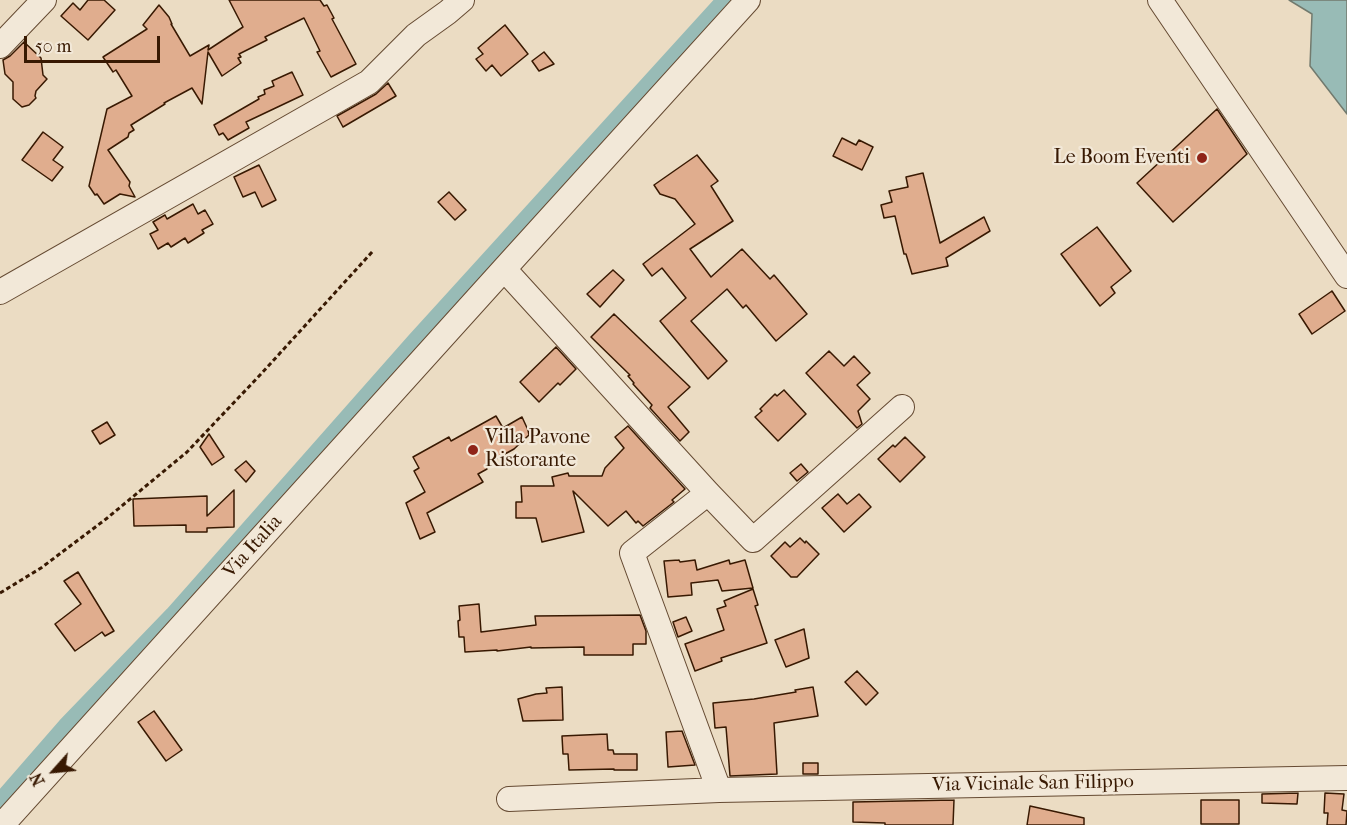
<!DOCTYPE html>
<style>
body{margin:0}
#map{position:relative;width:1347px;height:825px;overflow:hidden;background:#ebdcc3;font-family:"IM FELL French Canon",serif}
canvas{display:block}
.north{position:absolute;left:24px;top:741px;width:60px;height:60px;-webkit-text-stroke:4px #f2e8d8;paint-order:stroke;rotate:243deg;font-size:16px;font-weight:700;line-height:24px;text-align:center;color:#381902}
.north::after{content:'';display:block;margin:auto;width:21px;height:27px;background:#381902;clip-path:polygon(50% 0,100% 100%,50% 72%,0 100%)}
.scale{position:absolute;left:24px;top:36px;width:136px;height:27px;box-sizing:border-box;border:3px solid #381902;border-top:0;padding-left:8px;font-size:18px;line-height:21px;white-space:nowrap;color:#381902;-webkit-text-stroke:4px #f2e8d8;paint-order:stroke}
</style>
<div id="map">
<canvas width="1347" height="825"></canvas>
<div class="north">N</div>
<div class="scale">50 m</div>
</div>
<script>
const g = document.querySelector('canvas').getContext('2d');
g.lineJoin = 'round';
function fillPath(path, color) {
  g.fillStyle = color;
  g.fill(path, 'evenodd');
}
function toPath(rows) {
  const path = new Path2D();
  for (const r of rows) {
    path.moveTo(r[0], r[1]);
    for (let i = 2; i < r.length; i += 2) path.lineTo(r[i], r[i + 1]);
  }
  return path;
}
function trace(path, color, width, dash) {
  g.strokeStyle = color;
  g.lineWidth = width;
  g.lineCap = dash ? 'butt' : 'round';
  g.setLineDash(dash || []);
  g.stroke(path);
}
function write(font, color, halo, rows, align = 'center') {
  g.font = font + ' "IM FELL French Canon",serif';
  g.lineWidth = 4.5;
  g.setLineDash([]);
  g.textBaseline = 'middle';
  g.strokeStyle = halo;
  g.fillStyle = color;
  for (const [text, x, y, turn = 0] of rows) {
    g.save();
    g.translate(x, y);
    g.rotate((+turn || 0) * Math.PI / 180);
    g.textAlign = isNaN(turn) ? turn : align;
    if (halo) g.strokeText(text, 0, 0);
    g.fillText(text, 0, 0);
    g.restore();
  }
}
const water = toPath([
 [1289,0,1347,0,1347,114,1310,66,1312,14,1289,0]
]);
fillPath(water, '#98bbb6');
trace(water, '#727a6e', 1.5);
trace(toPath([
 [0,804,67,727,174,616,416,342,727,0]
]), '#98bbb6', 20);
const building = toPath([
 [88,0,104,0,115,10,88,40,61,16,73,3,80,10,88,0],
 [229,0,320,0,324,6,327,5,334,18,332,19,356,64,331,77,317,52,320,51,304,18,265,37,267,40,239,54,241,57,238,58,241,63,222,76,208,52,202,104,192,88,164,103,165,104,131,125,134,130,129,133,128,137,108,150,130,182,129,186,135,197,120,194,104,204,97,194,95,195,89,186,107,109,132,96,116,70,113,72,103,57,147,29,143,25,159,5,169,17,172,24,171,24,190,56,209,45,208,50,243,27,229,0],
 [505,25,528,54,501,76,492,65,486,71,476,59,483,54,478,48,505,25],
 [24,42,41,58,43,75,47,79,36,91,35,96,36,98,29,105,22,107,13,99,13,82,5,74,3,60,10,56,24,42],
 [544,52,554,64,539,71,532,61,544,52],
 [292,72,303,95,246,122,249,128,228,140,223,133,219,135,214,125,259,99,258,97,265,94,264,90,274,86,272,81,292,72],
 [388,83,396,96,343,127,337,116,376,94,388,83],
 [1217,109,1247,154,1173,222,1137,183,1217,109],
 [43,132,63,147,53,160,63,167,52,181,22,160,43,132],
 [842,138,856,145,859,140,873,147,862,170,833,156,842,138],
 [697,155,718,181,711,186,733,221,690,249,711,277,742,249,770,279,774,275,807,314,776,341,746,305,743,308,727,289,691,321,727,361,708,379,660,321,686,298,662,268,652,276,643,264,695,224,675,199,660,194,654,185,697,155],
 [259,165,276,200,262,207,255,192,243,197,234,177,259,165],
 [923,173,940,243,984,217,990,231,946,258,948,266,912,274,906,254,904,254,895,216,884,218,881,205,892,202,889,191,908,187,906,177,923,173],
 [449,192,466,210,455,220,438,202,449,192],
 [193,204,198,214,205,210,213,224,202,230,204,233,188,243,185,238,171,247,168,243,158,249,150,234,158,230,153,222,165,215,167,219,193,204],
 [1097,227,1131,271,1111,287,1115,293,1100,306,1061,254,1097,227],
 [613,270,624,280,600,307,587,294,613,270],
 [1332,291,1345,311,1312,334,1299,314,1332,291],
 [614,314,690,387,668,407,689,432,680,441,650,408,652,405,633,384,634,383,628,376,630,375,591,337,614,314],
 [556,347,576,369,560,385,558,383,539,402,520,382,556,347],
 [829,351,844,366,854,356,870,373,857,385,870,399,858,411,862,424,857,428,806,373,829,351],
 [784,390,806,414,778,441,755,417,762,411,760,409,775,394,777,396,784,390],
 [496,416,503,428,522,417,528,430,529,435,514,449,485,465,487,469,478,474,483,482,427,513,435,532,420,539,406,503,425,492,414,471,419,468,413,457,449,437,451,441,496,416],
 [107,422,115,435,100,444,92,431,107,422],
 [628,426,685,489,672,500,674,502,643,526,638,521,636,523,626,511,608,526,573,491,584,532,542,542,536,518,516,518,516,502,522,502,521,486,554,486,552,477,568,473,569,476,602,476,605,468,624,448,615,437,628,426],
 [209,434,224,457,212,465,200,447,209,434],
 [905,437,925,457,900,482,878,459,893,445,895,447,905,437],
 [246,461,255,471,246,482,235,470,246,461],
 [801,464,808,472,797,481,790,473,801,464],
 [234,490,234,527,207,528,207,532,186,532,186,525,134,526,133,499,207,496,207,516,234,490],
 [838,494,847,504,859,494,871,507,844,532,822,508,838,494],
 [800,538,805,543,806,541,819,554,797,577,791,577,771,556,785,542,790,547,800,538],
 [679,560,680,562,695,560,697,570,729,560,730,564,745,560,753,588,722,591,718,580,691,583,692,595,668,597,664,561,679,560],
 [78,572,114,631,105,636,102,632,75,651,55,624,81,604,64,581,78,572],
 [753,589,758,605,755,606,767,643,721,658,722,661,695,671,685,644,724,630,717,609,726,606,724,601,753,589],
 [479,604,481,632,536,625,535,616,640,615,646,631,646,644,633,644,633,655,584,655,584,647,531,648,531,647,497,651,497,650,465,652,464,637,459,637,458,621,460,620,459,606,479,604],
 [686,617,692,631,678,637,673,622,686,617],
 [804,629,809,658,786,667,775,640,804,629],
 [857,671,878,693,866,705,845,682,857,671],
 [562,687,563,720,523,721,518,699,536,694,547,693,546,688,562,687],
 [813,687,818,716,774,723,777,774,730,776,726,727,715,728,713,703,754,699,796,692,795,690,813,687],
 [154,711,182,750,166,761,138,722,154,711],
 [682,731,695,765,668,767,666,732,682,731],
 [607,734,608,750,613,750,614,754,637,754,637,770,614,770,614,769,569,770,568,754,563,754,562,736,607,734],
 [803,763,818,763,818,774,803,774,803,763],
 [1298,793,1297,804,1262,803,1262,794,1298,793],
 [1325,793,1344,794,1342,810,1347,811,1346,825,1327,825,1328,813,1324,813,1325,793],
 [954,800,953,825,885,825,885,823,853,822,853,802,954,800],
 [1201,800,1239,800,1239,824,1201,824,1201,800],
 [1030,806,1084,818,1084,825,1027,825,1030,806]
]);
fillPath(building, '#e0ad8e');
trace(building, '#381902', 1.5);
const minor = toPath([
 [1160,0,1347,276],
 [0,46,44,0],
 [504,269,708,493,753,540,902,407],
 [0,292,369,82,416,35,448,12,462,0],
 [708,493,632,553,719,790],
 [509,799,719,790,1347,778],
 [2,825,504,269,748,0]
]);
trace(minor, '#654a32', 26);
trace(toPath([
 [0,593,41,568,106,519,187,452,261,374,373,251]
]), '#381902', 3, [4.5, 3]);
trace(minor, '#f2e8d8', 24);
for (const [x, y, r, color] of [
 [1202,158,6,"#8f2418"],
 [473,450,6,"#8f2418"]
]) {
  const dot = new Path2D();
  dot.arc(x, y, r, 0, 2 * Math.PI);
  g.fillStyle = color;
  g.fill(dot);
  trace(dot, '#f2e8d8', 2);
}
write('20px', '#381902', '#f2e8d8', [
 ["Le Boom Eventi",1190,158],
 ["Villa Pavone",485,438,"left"],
 ["Ristorante",485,461,"left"]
], 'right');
write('20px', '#381902', '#f2e8d8', [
 ["Via Italia",253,547,-48],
 ["Via Vicinale San Filippo",1033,784,-1]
]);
</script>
